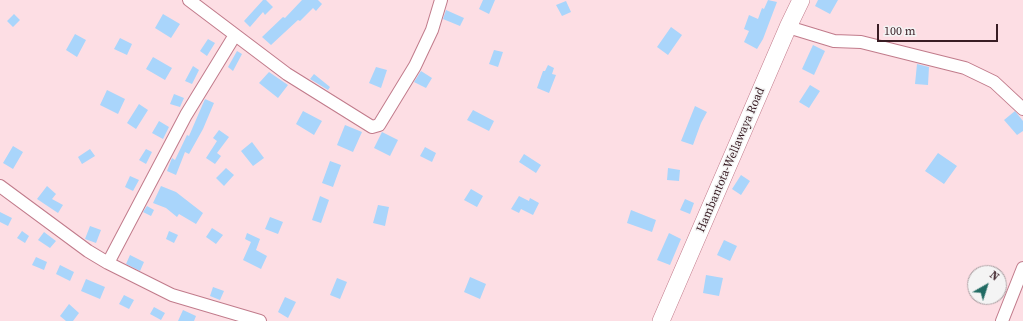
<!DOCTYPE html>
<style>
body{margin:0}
#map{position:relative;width:1023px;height:321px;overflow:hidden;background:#fddee4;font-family:"Source Serif 4",serif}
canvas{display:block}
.north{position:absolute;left:967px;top:265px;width:40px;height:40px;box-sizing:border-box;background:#f4f4f4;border:1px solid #a99ea1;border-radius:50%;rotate:39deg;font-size:11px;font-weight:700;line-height:16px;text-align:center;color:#391d24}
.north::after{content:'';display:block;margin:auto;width:14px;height:18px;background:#216b63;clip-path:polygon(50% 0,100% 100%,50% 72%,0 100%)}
.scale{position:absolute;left:877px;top:24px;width:121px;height:18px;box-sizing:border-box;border:2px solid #391d24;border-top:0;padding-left:5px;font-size:12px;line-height:14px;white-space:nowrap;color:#391d24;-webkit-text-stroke:3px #f4f4f4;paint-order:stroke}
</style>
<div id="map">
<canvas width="1023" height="321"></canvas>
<div class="north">N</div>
<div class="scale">100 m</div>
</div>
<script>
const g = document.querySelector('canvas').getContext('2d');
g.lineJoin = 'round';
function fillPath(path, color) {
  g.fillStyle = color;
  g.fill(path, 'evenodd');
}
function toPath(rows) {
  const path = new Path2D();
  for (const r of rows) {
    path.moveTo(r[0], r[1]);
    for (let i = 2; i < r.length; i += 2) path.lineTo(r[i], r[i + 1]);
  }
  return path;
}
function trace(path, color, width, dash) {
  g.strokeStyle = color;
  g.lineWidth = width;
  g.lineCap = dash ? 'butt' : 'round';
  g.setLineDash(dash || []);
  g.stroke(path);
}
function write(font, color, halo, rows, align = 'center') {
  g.font = font + ' "Source Serif 4",serif';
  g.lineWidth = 3;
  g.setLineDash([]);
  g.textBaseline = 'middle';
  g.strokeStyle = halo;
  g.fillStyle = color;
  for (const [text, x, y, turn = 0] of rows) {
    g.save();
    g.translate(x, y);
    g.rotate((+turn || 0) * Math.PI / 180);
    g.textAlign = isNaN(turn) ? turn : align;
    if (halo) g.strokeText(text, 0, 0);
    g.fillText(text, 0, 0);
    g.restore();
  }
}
fillPath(toPath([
 [263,0,266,0,273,7,265,15,263,12,250,27,244,21],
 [302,0,318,0,322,4,316,11,313,8,300,21,298,20,271,45,262,37,283,17,285,18],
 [483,0,495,0,489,14,479,9],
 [768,0,777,2,763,39,757,49,744,42,749,31,744,29,749,15,758,19,762,8,764,9],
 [818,0,838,0,830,14,815,6],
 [566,1,571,12,562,16,556,5],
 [446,10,464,18,460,26,443,19],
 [14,14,20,20,13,27,7,21],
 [163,14,180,24,171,38,155,28],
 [671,27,682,35,668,55,657,47],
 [75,34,86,40,77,57,66,50],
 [120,38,132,44,127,55,114,49],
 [208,39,215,43,207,56,200,51],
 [813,45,825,51,814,75,802,69],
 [494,50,503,52,498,67,489,64],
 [237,51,242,54,233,71,228,67],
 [153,57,172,68,165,80,146,69],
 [917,64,929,67,928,85,915,84],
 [548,65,554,68,552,74,556,75,549,93,537,88,543,71,545,71],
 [193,66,199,70,192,84,185,81],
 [376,67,387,70,381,88,369,83],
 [421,71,432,78,426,88,414,82],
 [269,72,288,85,278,98,259,83],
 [314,74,330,87,328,90,310,79],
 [810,85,820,91,809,108,799,102],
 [107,90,125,99,118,114,100,105],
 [174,94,184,98,180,107,170,104],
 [205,99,214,103,203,129,189,154,185,152,176,175,167,171,172,158,175,160,187,135,189,136],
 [139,104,148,110,136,129,127,123],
 [695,106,707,112,701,123,693,145,681,141],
 [473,110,494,121,489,131,467,120],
 [303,111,322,121,314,135,296,124],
 [1015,111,1023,121,1023,131,1017,135,1004,120],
 [159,121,169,127,163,139,152,133],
 [345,125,362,132,353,152,337,145],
 [219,130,229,137,217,153,221,156,215,164,206,158,217,141,213,138],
 [382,132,398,140,390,156,374,148],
 [252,142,264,158,253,166,241,151],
 [13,146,23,152,13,169,3,163],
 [425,147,436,153,432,162,420,156],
 [90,149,95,156,82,164,78,157],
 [146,149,152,152,146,164,139,160],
 [938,153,957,166,944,184,925,171],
 [524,154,541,165,536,173,519,162],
 [330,161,341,165,333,187,322,183],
 [226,168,234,175,224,186,216,178],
 [668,168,680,170,679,181,667,180],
 [741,175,750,181,741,195,732,189],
 [130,176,139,180,133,191,125,187],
 [47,186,56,194,52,199,63,205,58,213,37,199],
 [161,186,176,192,203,213,196,224,179,214,177,217,166,208,153,203],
 [471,189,483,196,477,207,464,200],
 [320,196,329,200,321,223,312,220],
 [519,196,529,201,530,198,539,203,533,215,521,209,519,213,511,209],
 [685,199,694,203,690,214,680,210],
 [378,205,389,207,385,226,373,223],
 [147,206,154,210,151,216,143,212],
 [631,210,656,220,652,232,627,223],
 [0,212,12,218,8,226,0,222],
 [270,217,283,222,278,234,265,229],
 [90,226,101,230,96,243,85,239],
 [212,228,223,235,216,244,206,237],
 [22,231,29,236,25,243,17,238],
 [169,231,178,235,174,243,166,239],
 [44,232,56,241,50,248,38,240],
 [247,233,260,239,256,250,267,256,261,269,243,260,251,242,245,239],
 [669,233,681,239,670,265,657,260],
 [724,240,737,246,730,261,717,255],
 [130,255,144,262,140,271,126,264],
 [36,257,47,262,44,270,32,265],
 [60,265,74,272,70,281,56,274],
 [706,275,723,278,719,296,703,293],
 [470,277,486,284,480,299,464,292],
 [337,278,347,282,340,299,330,295],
 [86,279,105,287,100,299,81,291],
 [213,287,224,291,220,300,210,296],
 [124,295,134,300,129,309,119,304],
 [285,297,296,302,288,318,278,312],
 [69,304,79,313,73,321,66,321,60,316],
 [154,307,165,313,161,320,150,314],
 [183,310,196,316,194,321,178,321]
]), '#a9d5fb');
const minor = toPath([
 [189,0,287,74,372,127,379,125,415,66,432,30,441,0],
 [788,27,834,41,861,42,965,68,994,82,1023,109],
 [0,186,88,251,108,263,172,295,260,321],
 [108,263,186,115,235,35],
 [1002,321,1023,268]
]);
const highway = toPath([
 [661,321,788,27,801,0]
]);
trace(minor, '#c17b8b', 14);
trace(highway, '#c17b8b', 18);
trace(minor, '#fff', 12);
trace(highway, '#fff', 17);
write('12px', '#391d24', '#f4f4f4', [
 ["Hambantota-Wellawaya Road",731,160,-67]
]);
</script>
